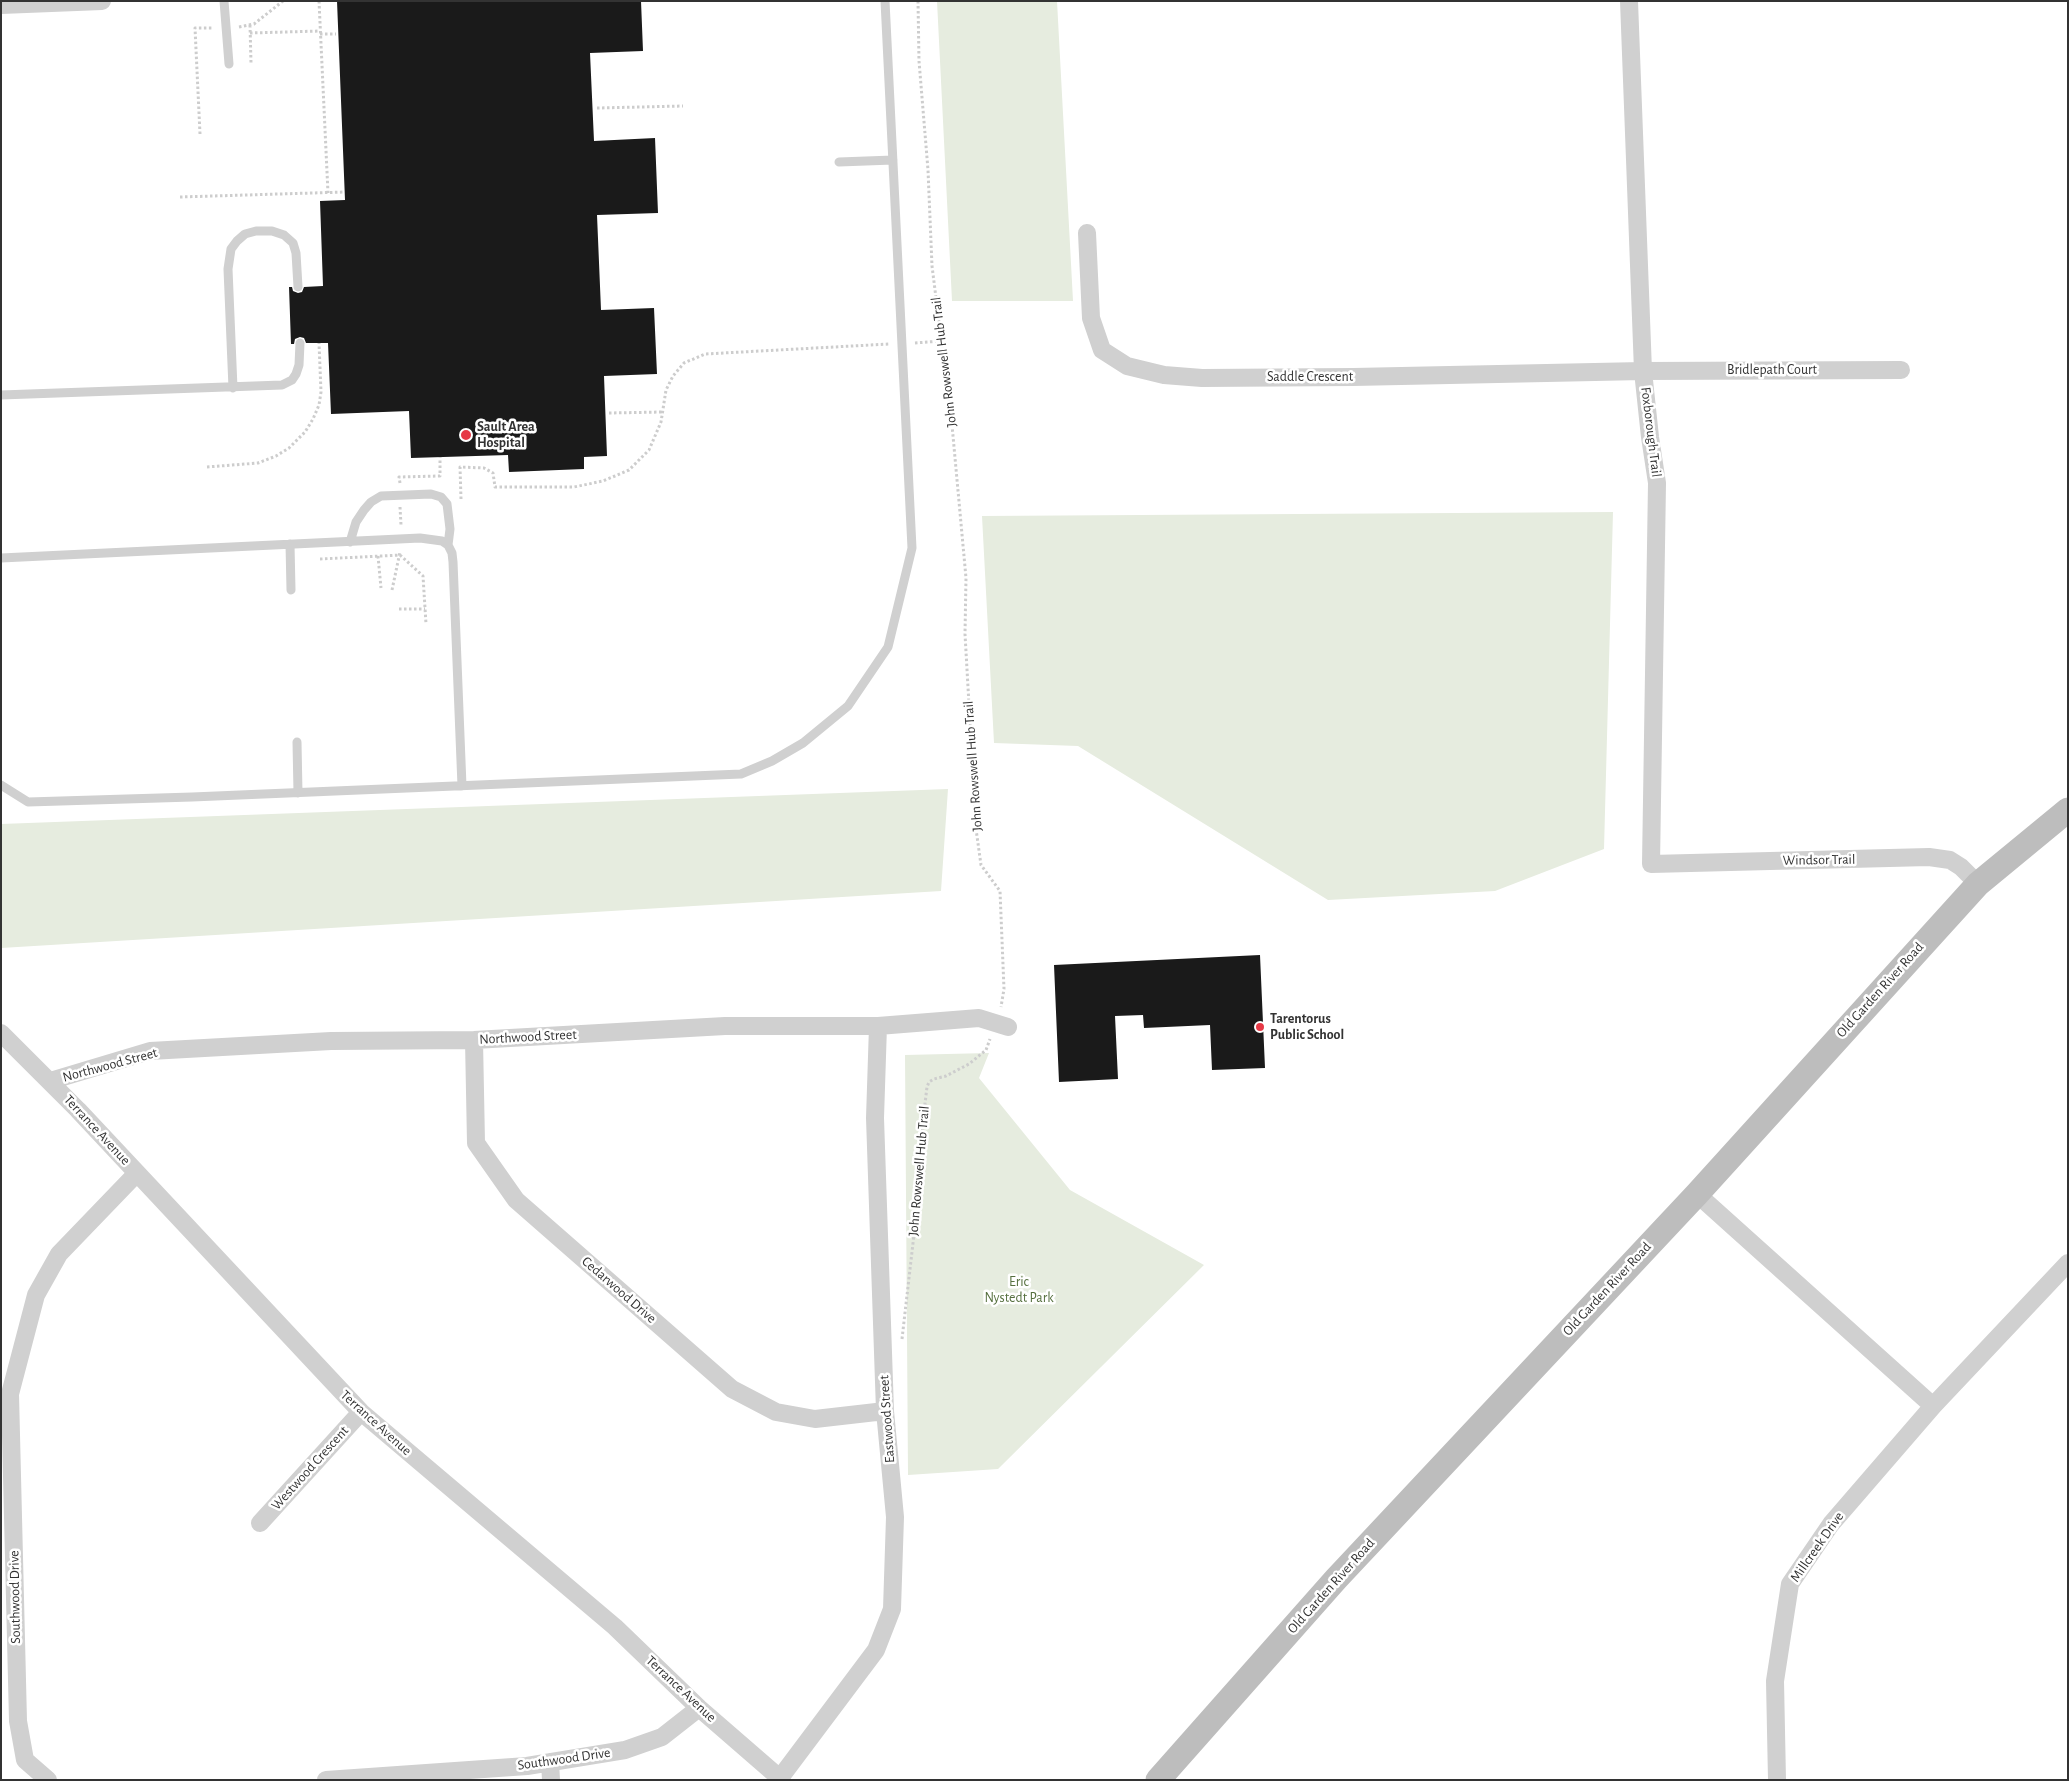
<!DOCTYPE html>
<style>
body{margin:0}
#map{position:relative;width:2069px;height:1781px;overflow:hidden;background:#fff;font-family:"Alegreya Sans",sans-serif}
canvas{display:block}
.frame{position:absolute;inset:0;border:2px solid #333;pointer-events:none}
</style>
<div id="map">
<canvas width="2069" height="1781"></canvas>
<div class="frame"></div>
</div>
<script>
const g = document.querySelector('canvas').getContext('2d');
g.lineJoin = 'round';
function fillPath(path, color) {
  g.fillStyle = color;
  g.fill(path, 'evenodd');
}
function toPath(rows) {
  const path = new Path2D();
  for (const r of rows) {
    path.moveTo(r[0], r[1]);
    for (let i = 2; i < r.length; i += 2) path.lineTo(r[i], r[i + 1]);
  }
  return path;
}
function trace(path, color, width, dash) {
  g.strokeStyle = color;
  g.lineWidth = width;
  g.lineCap = dash ? 'butt' : 'round';
  g.setLineDash(dash || []);
  g.stroke(path);
}
function write(font, color, halo, rows, align = 'center') {
  g.font = font + ' "Alegreya Sans",sans-serif';
  g.lineWidth = 5;
  g.setLineDash([]);
  g.textBaseline = 'middle';
  g.strokeStyle = halo;
  g.fillStyle = color;
  for (const [text, x, y, turn = 0] of rows) {
    g.save();
    g.translate(x, y);
    g.rotate((+turn || 0) * Math.PI / 180);
    g.textAlign = isNaN(turn) ? turn : align;
    if (halo) g.strokeText(text, 0, 0);
    g.fillText(text, 0, 0);
    g.restore();
  }
}
fillPath(toPath([
 [937,1,1057,1,1073,301,952,301],
 [1613,512,1604,849,1495,891,1328,900,1078,746,994,743,982,516],
 [948,789,941,891,1,948,1,824],
 [989,1053,979,1078,1070,1190,1204,1265,998,1469,908,1475,905,1055]
]), '#e6ecdf');
fillPath(toPath([
 [337,1,641,1,643,51,590,53,594,141,655,138,658,213,597,215,601,310,654,308,657,374,604,376,607,456,584,457,584,469,509,472,508,455,411,458,409,411,331,414,328,343,306,343,304,338,300,337,295,339,294,344,291,344,289,287,292,287,293,291,298,293,302,292,304,287,323,286,320,201,345,200],
 [1260,955,1265,1068,1212,1070,1210,1025,1144,1028,1143,1015,1115,1016,1118,1079,1059,1082,1054,965]
]), '#1a1a1a');
trace(toPath([
 [319,1,328,193],
 [918,1,919,61,928,170,932,266,952,425,966,578,965,634,976,829,981,865,1000,891,1004,989,1001,1007],
 [250,25,251,63],
 [239,27,254,24,283,1],
 [250,33,320,31],
 [320,34,336,34],
 [597,108,683,106],
 [200,134,195,28,213,28],
 [180,197,345,192],
 [915,343,941,341],
 [609,413,663,412],
 [207,467,258,463,276,456,289,448,305,432,313,419,319,405,321,392,319,343],
 [400,483,399,477,440,476,440,457],
 [461,499,460,467,484,468,493,473,495,487,574,487,603,481,629,470,649,450,661,422,666,390,673,376,684,363,705,354,889,344],
 [400,507,401,525],
 [378,556,381,588],
 [320,559,400,555,423,576,426,624],
 [392,590,400,552],
 [399,609,425,609],
 [902,1339,916,1217,922,1128,927,1087,929,1082,934,1079,946,1076,969,1064,986,1050,990,1039]
]), '#cdcdcd', 3, [2.5, 2.5]);
trace(toPath([
 [224,1,229,64],
 [839,162,893,160],
 [233,388,228,269,231,249,237,241,245,234,256,231,272,231,284,235,293,243,296,253,298,287],
 [1,395,282,385,292,380,296,374,299,365,300,343],
 [350,542,356,522,364,510,371,502,381,496,431,494,441,497,447,504,450,529,448,545],
 [290,544,291,590],
 [1,558,420,538,442,541,448,545,452,553,453,562,462,786],
 [297,742,298,793],
 [1,785,28,802,192,797,741,774,772,761,803,743,848,706,888,647,912,548,885,1]
]), '#d0d0d0', 9);
trace(toPath([
 [1629,1,1643,371,1650,437,1657,483,1651,864,1929,857,1950,860,1961,867,1978,884],
 [1,5,102,1],
 [1087,233,1091,318,1102,350,1127,366,1164,375,1202,378,1353,377,1643,371,1901,370],
 [1,1033,78,1110,361,1412,615,1627,699,1708,782,1780],
 [474,1040,476,1143,516,1200,732,1389,776,1412,815,1419,885,1411],
 [50,1081,150,1051,331,1041,474,1040,725,1026,878,1026,979,1018,1008,1027],
 [1697,1194,1933,1406],
 [260,1523,361,1412],
 [550,1762,551,1780],
 [780,1778,876,1650,892,1609,895,1517,885,1411,875,1118,878,1026],
 [48,1780,25,1760,18,1721,10,1394,36,1295,59,1254,137,1173],
 [326,1780,527,1766,625,1750,662,1737,699,1708],
 [1777,1780,1775,1681,1790,1584,1831,1524,1933,1406,2068,1263]
]), '#d0d0d0', 18);
trace(toPath([
 [1158,1780,1336,1579,1697,1194,1978,884,2068,810]
]), '#bdbdbd', 25);
for (const [x, y, r, color] of [
 [466,435,6,"#e63946"],
 [1260,1027,5,"#e63946"]
]) {
  const dot = new Path2D();
  dot.arc(x, y, r, 0, 2 * Math.PI);
  g.fillStyle = color;
  g.fill(dot);
  trace(dot, '#fff', 2);
}
write('14px', '#333', '#fff', [
 ["John Rowswell Hub Trail",944,362,-97],
 ["Bridlepath Court",1772,370],
 ["Saddle Crescent",1310,377],
 ["Foxborough Trail",1651,432,83],
 ["John Rowswell Hub Trail",973,766,-94],
 ["Windsor Trail",1819,860,-1],
 ["Old Garden River Road",1880,990,-48],
 ["Northwood Street",528,1037,-3],
 ["Northwood Street",110,1065,-15],
 ["Terrance Avenue",97,1130,47],
 ["John Rowswell Hub Trail",919,1171,-85],
 ["Old Garden River Road",1607,1289,-47],
 ["Cedarwood Drive",619,1290,41],
 ["Eastwood Street",887,1419,-94],
 ["Terrance Avenue",376,1423,42],
 ["Westwood Crescent",310,1468,-48],
 ["Millcreek Drive",1817,1547,-55],
 ["Old Garden River Road",1331,1586,-48],
 ["Southwood Drive",15,1597,-91],
 ["Terrance Avenue",681,1689,43],
 ["Southwood Drive",564,1759,-8]
]);
write('bold 14px', '#333', '#fff', [
 ["Sault Area",477,427],
 ["Hospital",477,443],
 ["Tarentorus",1270,1019],
 ["Public School",1270,1035]
], 'left');
write('14px', '#56703f', '#fff', [
 ["Eric",1019,1282],
 ["Nystedt Park",1019,1298]
]);
</script>
